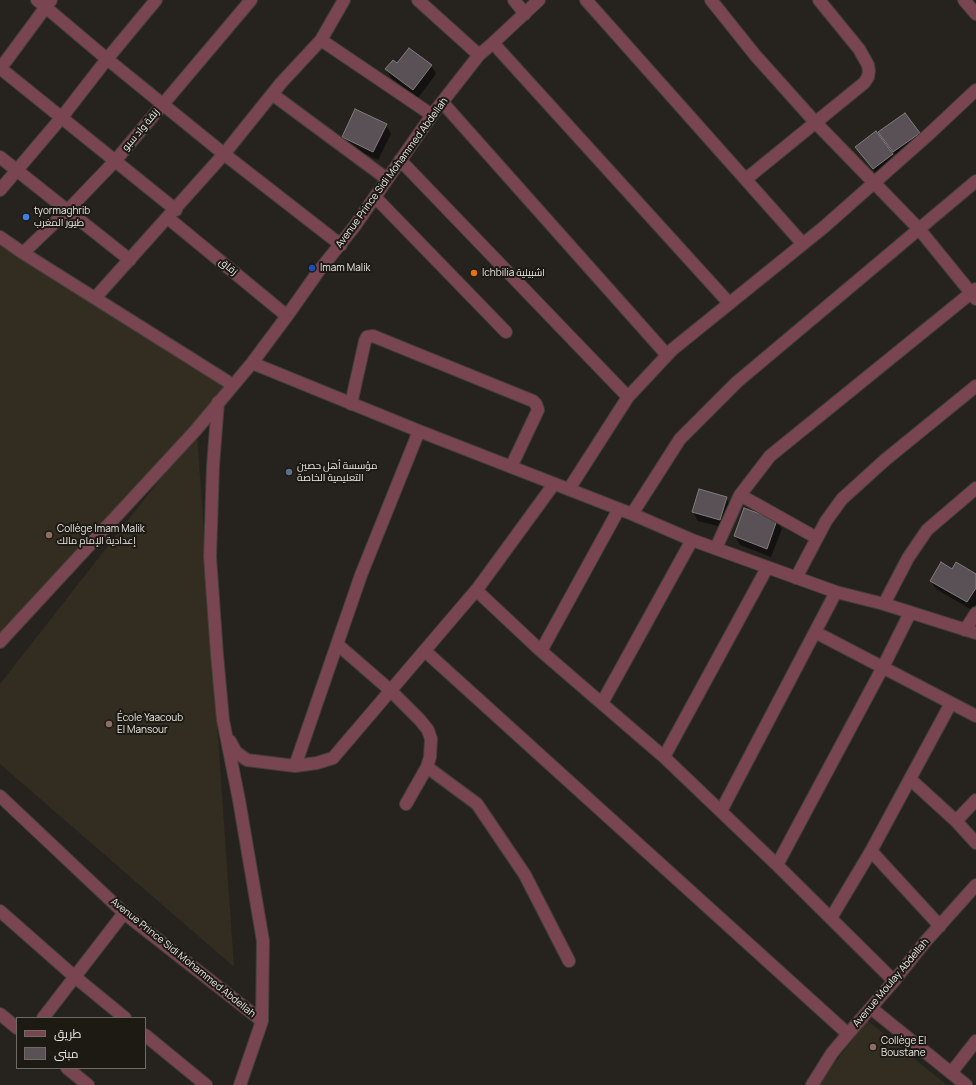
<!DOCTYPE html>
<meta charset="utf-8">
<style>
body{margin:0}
#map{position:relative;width:976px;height:1085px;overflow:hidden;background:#26231e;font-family:Manrope,Cairo,sans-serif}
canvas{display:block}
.legend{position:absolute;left:16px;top:1017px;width:130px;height:52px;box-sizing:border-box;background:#1d1a14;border:1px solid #6f6c67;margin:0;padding:5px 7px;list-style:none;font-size:12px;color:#eae8e4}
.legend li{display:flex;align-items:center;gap:8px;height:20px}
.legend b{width:20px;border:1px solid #6f6c67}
</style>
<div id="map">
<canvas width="976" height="1085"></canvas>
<ul class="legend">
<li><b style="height:5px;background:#794551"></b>طريق</li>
<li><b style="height:11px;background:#595155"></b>مبنى</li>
</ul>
</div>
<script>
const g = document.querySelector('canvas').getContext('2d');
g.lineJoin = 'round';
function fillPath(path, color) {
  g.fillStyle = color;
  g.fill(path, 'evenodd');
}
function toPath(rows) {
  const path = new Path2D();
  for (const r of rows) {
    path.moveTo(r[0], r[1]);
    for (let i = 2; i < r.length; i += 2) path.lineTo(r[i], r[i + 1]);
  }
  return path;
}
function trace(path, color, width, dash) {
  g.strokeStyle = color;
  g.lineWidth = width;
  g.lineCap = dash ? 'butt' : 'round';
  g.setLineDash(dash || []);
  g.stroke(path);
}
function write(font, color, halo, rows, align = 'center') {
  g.font = font + ' Manrope,Cairo,sans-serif';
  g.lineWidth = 4;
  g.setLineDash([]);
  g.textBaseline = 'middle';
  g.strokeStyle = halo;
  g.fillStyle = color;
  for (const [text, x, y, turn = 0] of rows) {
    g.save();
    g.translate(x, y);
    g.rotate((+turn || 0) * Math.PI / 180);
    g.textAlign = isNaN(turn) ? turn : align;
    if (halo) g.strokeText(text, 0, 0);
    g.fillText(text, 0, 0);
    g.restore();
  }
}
fillPath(toPath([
 [0,238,238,388,197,433,234,967,0,764,0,684,193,437,0,638],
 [867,1020,947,1085,818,1085]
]), '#322c21');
fillPath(toPath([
 [431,65,436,74,418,98,391,78,386,69],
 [386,125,391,134,378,160,348,146,343,137],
 [879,132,919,133,924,142,899,160,892,151,891,152,897,163,879,177,862,156,857,147,885,145,886,144],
 [726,498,731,507,725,528,698,521,693,512],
 [745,509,777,521,782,529,771,557,740,545,735,536],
 [953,570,976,575,976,604,972,610,936,589,931,581]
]), '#0007');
const building = toPath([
 [409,48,432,65,413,90,385,69,393,60,397,63,409,48],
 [355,109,387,124,373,152,342,137,355,109],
 [905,113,920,133,893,152,878,132,905,113],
 [876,131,893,154,873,169,855,147,876,131],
 [699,489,727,497,720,520,692,512,699,489],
 [744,508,777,520,767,549,734,536,744,508],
 [941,562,952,569,956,562,976,574,976,588,967,602,930,581,941,562]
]);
fillPath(building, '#595155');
trace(building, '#837b7f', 1);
const minor = toPath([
 [37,0,107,59,224,154,341,245],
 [418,0,479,55],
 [514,0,525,14],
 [586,0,803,244],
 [711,0,755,55,815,122,919,229,976,299],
 [964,0,976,14],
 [321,40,432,115],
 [493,43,729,303],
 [0,68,176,210],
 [0,69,51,0],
 [272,94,387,179],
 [442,102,667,355],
 [0,157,130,260],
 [400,160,628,397],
 [746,179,864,83,868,77,869,71,868,65,859,49,819,0],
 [0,190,62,117,107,59,156,0],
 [375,197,506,332],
 [168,218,287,316],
 [0,237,23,253,233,385],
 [23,253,68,210,115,161,251,0],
 [95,298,224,154,281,83,321,40,344,0],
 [252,363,419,431,632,514,692,540,836,592,884,604,976,633],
 [218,402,213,466,210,557,217,655,223,720,239,800,263,941,262,1021,240,1085],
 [351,404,365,341,367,337,373,336,533,401,536,404,538,410,511,467],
 [569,489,628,397,673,349,824,227,928,135,976,90],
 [740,495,817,538],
 [632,514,680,439,737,382,976,181],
 [716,548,740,495,770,456,976,289],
 [796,578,826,521,842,499,885,460,976,386],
 [476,590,541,651,664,757,777,865,894,981],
 [884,604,908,558,927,530,976,488],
 [965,630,976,613],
 [815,632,976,716],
 [0,642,195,431,252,363,287,316,318,272,354,227,432,115,479,55,493,43,539,0],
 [337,644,390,690,420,720,428,730,431,739,430,757,427,767,406,804],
 [425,651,848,1034],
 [541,651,619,509],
 [602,703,692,540],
 [230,741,236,752,247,760,295,766,317,763,333,758,478,588,554,484],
 [664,757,767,568],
 [295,766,361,575,419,431],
 [427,767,477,804,525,875,569,961],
 [910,779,956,821,976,843],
 [0,796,124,913,262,1021],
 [721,811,836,592],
 [956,821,976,800],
 [871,851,940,926],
 [777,865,883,667,910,613],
 [0,911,75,977,125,1018],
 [831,918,871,851,951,703],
 [871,1008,966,1085],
 [0,1014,17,1028],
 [43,1018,124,913],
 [145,1035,206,1085],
 [67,1068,88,1085],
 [951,1073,976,1041],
 [812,1085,832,1053,848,1034,894,981,925,942,976,885]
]);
trace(minor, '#413f3a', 14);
trace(minor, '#794551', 12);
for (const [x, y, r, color] of [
 [26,217,4,"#3f7fe0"],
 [312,268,4,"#1a4fb4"],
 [474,273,4,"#e8710a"],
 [289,472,4,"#5c6f8a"],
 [49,535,4,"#8d6e63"],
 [109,724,4,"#8d6e63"],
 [873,1047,4,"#8d6e63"]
]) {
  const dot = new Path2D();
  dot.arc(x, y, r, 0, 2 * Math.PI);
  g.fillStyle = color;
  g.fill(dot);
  trace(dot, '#1d1a14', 1.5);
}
write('10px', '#eae8e4', '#1d1a14', [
 ["زنقة واد سبو",141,130,-50],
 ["Avenue Prince Sidi Mohammed Abdellah",392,173,-54],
 ["زقاق",228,267,39],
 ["Avenue Prince Sidi Mohammed Abdellah",183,958,39],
 ["Avenue Moulay Abdellah",891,983,-50]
]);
write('10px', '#eae8e4', '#1d1a14', [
 ["tyormaghrib",34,211],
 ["طيور المغرب",34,223],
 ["Imam Malik",320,268],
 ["Ichbilia اشبيلية",482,273],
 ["مؤسسة أهل حصين",297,466],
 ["التعليمية الخاصة",297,478],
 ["Collège Imam Malik",57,529],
 ["إعدادية الإمام مالك",57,541],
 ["École Yaacoub",117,718],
 ["El Mansour",117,730],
 ["Collège El",881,1041],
 ["Boustane",881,1053]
], 'left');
</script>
